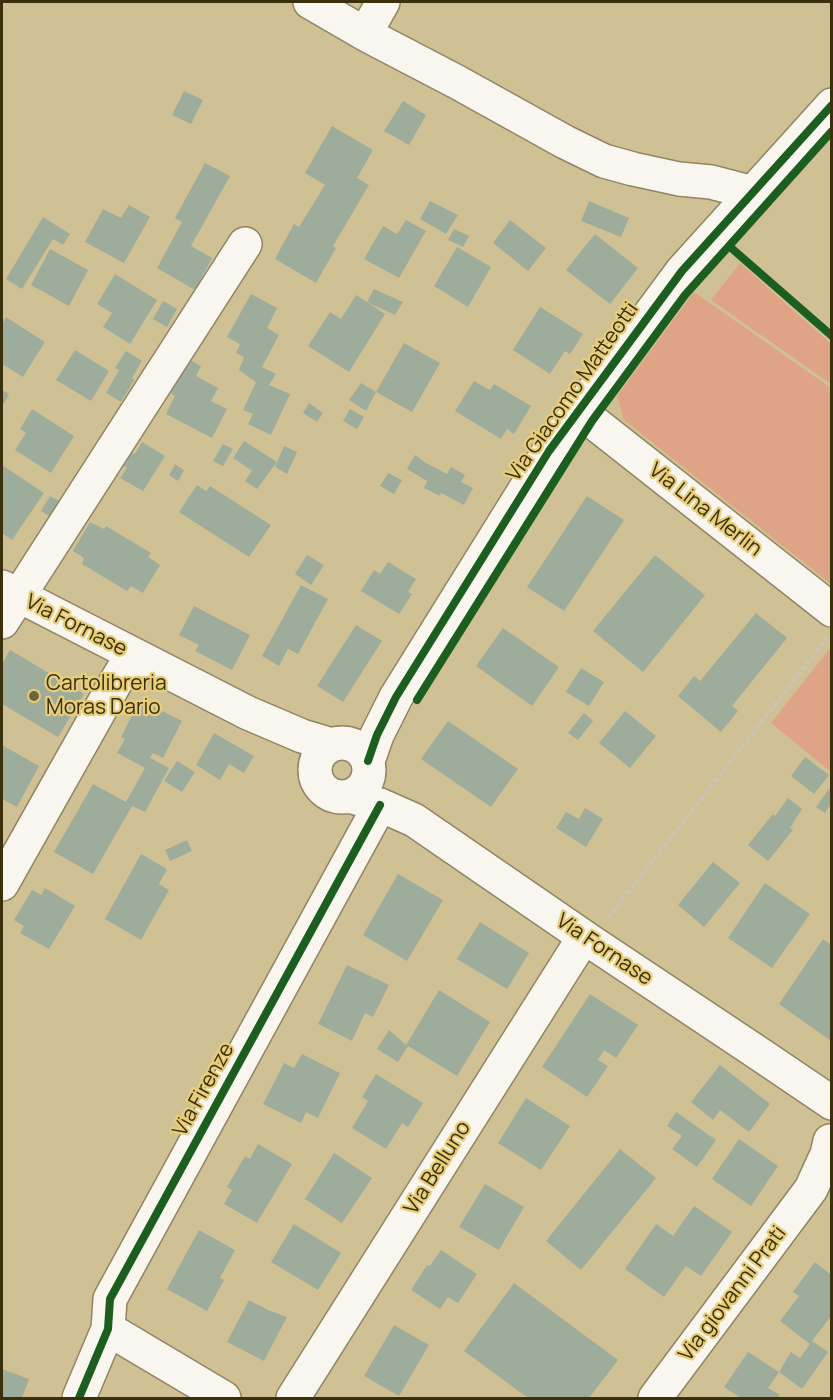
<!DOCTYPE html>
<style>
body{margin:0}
#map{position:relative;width:833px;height:1400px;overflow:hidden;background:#d0c194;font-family:Manrope,sans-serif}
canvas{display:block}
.frame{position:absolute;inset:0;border:3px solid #3b300c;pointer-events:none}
</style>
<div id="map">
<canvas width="833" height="1400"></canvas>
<div class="frame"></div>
</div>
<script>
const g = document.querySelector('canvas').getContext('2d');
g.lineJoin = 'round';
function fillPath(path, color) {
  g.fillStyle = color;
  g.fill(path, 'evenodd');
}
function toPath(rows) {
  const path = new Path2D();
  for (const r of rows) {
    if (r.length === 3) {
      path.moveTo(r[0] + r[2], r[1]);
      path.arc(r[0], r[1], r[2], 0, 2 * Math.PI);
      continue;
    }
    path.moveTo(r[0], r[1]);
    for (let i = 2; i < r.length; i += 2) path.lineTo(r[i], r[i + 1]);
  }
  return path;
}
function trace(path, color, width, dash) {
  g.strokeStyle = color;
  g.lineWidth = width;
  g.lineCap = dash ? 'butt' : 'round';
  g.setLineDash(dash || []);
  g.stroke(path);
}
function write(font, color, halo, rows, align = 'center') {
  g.font = font + ' Manrope,sans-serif';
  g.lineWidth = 4.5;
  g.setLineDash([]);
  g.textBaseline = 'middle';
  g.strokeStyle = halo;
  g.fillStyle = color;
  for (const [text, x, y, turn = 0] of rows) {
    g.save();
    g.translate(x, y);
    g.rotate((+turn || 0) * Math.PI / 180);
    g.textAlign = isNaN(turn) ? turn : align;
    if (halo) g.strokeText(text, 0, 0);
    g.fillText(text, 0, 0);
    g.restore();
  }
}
fillPath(toPath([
 [740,263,831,344,831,384,711,300],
 [694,292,831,388,831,584,624,420,617,396],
 [831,647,831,772,771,723]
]), '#dfa485');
fillPath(toPath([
 [184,91,203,100,191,124,172,115],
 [403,101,426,115,409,145,384,131],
 [332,126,373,150,357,178,369,185,333,246,336,248,316,283,275,259,294,224,299,227,325,185,305,173],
 [205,163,230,176,191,246,212,258,195,290,157,268,182,222,175,218],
 [430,201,458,215,446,234,420,219],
 [589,201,629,218,621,237,581,221],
 [129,205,150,217,124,263,85,242,103,209,121,218],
 [43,217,70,234,63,245,53,239,22,289,6,279],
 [406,220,426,231,399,278,364,259,383,226,397,234],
 [510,220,546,248,528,271,493,243],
 [454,229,469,236,463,247,448,240],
 [595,234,638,268,610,304,566,270],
 [457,247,491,267,468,307,434,286],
 [50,249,88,270,69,306,31,285],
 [115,274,157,300,130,344,103,327,112,313,97,304],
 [374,289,403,302,395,315,367,302,385,314,349,372,308,346,330,312,341,319,356,295,367,302],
 [251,294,277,308,267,328,279,335,262,367,276,374,269,385,290,394,271,435,248,424,253,414,243,410,256,382,239,370,244,357,236,353,240,344,227,337],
 [163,301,177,309,167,327,153,319],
 [540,307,583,334,570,354,565,351,550,374,513,350],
 [6,317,45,342,23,377,2,364,2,324],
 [404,343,440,363,412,412,376,392,366,411,349,400,361,383,376,392],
 [75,350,109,371,91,401,56,380],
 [126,351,142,361,132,378,134,380,121,402,106,393,119,370,115,368],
 [188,359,201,366,196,376,218,388,211,401,227,409,212,438,166,414,175,396,170,393],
 [474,381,490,390,494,384,531,406,514,434,507,429,501,439,455,411],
 [2,390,9,394,2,407],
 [309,403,323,413,317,422,303,413],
 [32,409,74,436,51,473,15,450,26,433,20,429],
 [350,409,364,417,357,429,343,421],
 [244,441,277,462,257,489,245,481,252,471,233,458],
 [142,442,165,456,143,491,120,478,127,468,124,466,132,453,135,454],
 [223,444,233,449,223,466,213,461],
 [284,446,297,452,287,474,275,467],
 [415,455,426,463,447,474,451,467,465,475,461,482,473,488,464,505,441,493,440,496,424,488,427,481,407,469],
 [175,464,184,470,178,481,169,475],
 [2,465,44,493,12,540,2,533],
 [388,473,402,480,394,494,380,486],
 [197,485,206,491,210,486,271,525,249,557,179,512],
 [50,496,61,502,51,517,41,511],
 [587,496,624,520,564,611,527,587],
 [90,522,104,529,106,526,151,553,148,557,160,565,143,593,131,586,127,591,82,564,84,558,73,551],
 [307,555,324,565,311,585,295,574],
 [655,555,705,595,643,672,593,631],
 [388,562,416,579,408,592,412,594,399,614,361,591,374,570,380,574],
 [301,585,328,599,298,654,288,649,279,666,262,656],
 [194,606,250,635,232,670,195,651,199,645,179,635],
 [756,613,787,638,732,706,738,711,721,732,678,696,694,676,700,681],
 [356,625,382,641,343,702,317,686],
 [503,628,559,667,532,706,476,666],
 [10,650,84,694,58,737,2,704,2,664],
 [581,668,604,682,589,706,566,692],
 [140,700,182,721,163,758,153,753,150,758,169,768,145,812,132,806,93,874,54,852,93,784,126,802,145,768,117,753,125,739,121,737],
 [625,711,656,736,630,768,599,743],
 [584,713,593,721,578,740,568,733],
 [448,721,518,769,491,807,421,759],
 [214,733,254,756,244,773,229,764,220,780,196,765],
 [2,745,39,766,17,807,2,799],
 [805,757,829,775,814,794,791,776],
 [177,761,195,772,182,792,164,781],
 [829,789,831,791,831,804,825,813,816,807],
 [788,798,802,809,790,828,793,830,768,861,748,845,773,814,775,816],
 [585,808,603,819,586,847,556,828,566,812,579,819],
 [187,840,192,851,170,861,165,850],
 [141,854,167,869,159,884,169,890,141,940,105,919],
 [713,862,740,883,704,927,678,905],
 [398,874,443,900,407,961,363,935],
 [765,883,810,914,772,968,728,938],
 [45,888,75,906,49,949,20,933,24,926,14,920,32,890,41,895],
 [480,922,529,953,507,989,457,959],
 [823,939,831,945,831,1041,779,1004],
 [347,965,389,985,373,1017,365,1013,352,1041,318,1024],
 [439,990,490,1022,457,1076,408,1046,398,1062,377,1049,389,1030,406,1045],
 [590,994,638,1025,616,1058,604,1050,598,1060,608,1066,587,1097,542,1067],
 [302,1054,340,1073,318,1118,306,1112,301,1123,263,1104,284,1063,294,1068],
 [720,1065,770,1104,749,1132,720,1110,713,1120,691,1102],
 [376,1074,423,1103,408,1127,402,1123,386,1149,352,1128,368,1101,362,1097],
 [526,1098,570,1126,541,1170,498,1143],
 [676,1112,716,1140,697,1167,672,1149,682,1136,667,1126],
 [739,1139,778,1166,751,1206,712,1179],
 [258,1144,292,1164,257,1223,224,1204,232,1190,227,1187,245,1156,250,1159],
 [620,1149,656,1178,581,1270,546,1241],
 [334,1153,372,1178,342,1223,305,1199],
 [485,1184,524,1207,499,1250,459,1227],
 [694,1206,732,1232,701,1276,686,1266,664,1297,625,1269,656,1224,673,1236],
 [294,1224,341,1253,318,1290,271,1262],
 [199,1230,235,1250,220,1278,224,1280,207,1311,167,1289],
 [441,1250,477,1274,458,1303,448,1297,440,1309,411,1290,427,1265,430,1266],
 [815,1262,831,1275,831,1316,812,1341,828,1352,802,1389,779,1372,791,1352,800,1358,810,1344,780,1321,799,1296,793,1292],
 [514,1283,618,1360,589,1398,528,1398,464,1351],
 [249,1300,268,1310,287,1317,264,1361,227,1342],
 [394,1325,429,1345,399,1396,364,1376],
 [748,1352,779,1372,768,1388,780,1395,778,1398,741,1398,724,1387],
 [2,1369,29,1379,22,1398,2,1398]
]), '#9eac9b');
const minor = toPath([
 [310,2,365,34,457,82,565,142,604,161,633,169,679,179,711,182,753,193],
 [365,34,383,2],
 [577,412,592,421,832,610],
 [2,587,248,713,302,736,332,745],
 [2,622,245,244],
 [342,770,27],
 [368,761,377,735,396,697,549,451,682,271,832,105],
 [349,796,380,805,414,820,590,941,761,1055,832,1103],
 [2,884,118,678,132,655],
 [108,1329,224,1398],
 [79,1398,108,1329,110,1299,380,805],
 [293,1398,584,937],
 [655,1398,811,1189,827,1154,830,1141]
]);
trace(minor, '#8f8464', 36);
trace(toPath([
 [608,918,827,638]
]), '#c9c4b7', 4, [4.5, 3]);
trace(minor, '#f8f6ef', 33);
trace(toPath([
 [729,246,832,336],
 [417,700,592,421,685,295,832,131],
 [368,761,377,735,396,697,549,451,682,271,832,105],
 [79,1398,108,1329,110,1299,380,805]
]), '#1b5e20', 8);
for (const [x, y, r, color] of [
 [34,696,6,"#6f633c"]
]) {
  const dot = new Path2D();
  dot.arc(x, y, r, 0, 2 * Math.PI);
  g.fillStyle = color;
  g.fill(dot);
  trace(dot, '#e8ce7b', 2);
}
write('21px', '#3b300c', '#e8ce7b', [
 ["Via Giacomo Matteotti",573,392,-55],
 ["Via Lina Merlin",705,510,38],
 ["Via Fornase",76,626,27],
 ["Via Fornase",604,950,34],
 ["Via Firenze",204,1090,-61],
 ["Via Belluno",438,1168,-58],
 ["Via giovanni Prati",733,1294,-53]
]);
write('21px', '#3b300c', '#e8ce7b', [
 ["Cartolibreria",46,684],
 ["Moras Dario",46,708]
], 'left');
</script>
